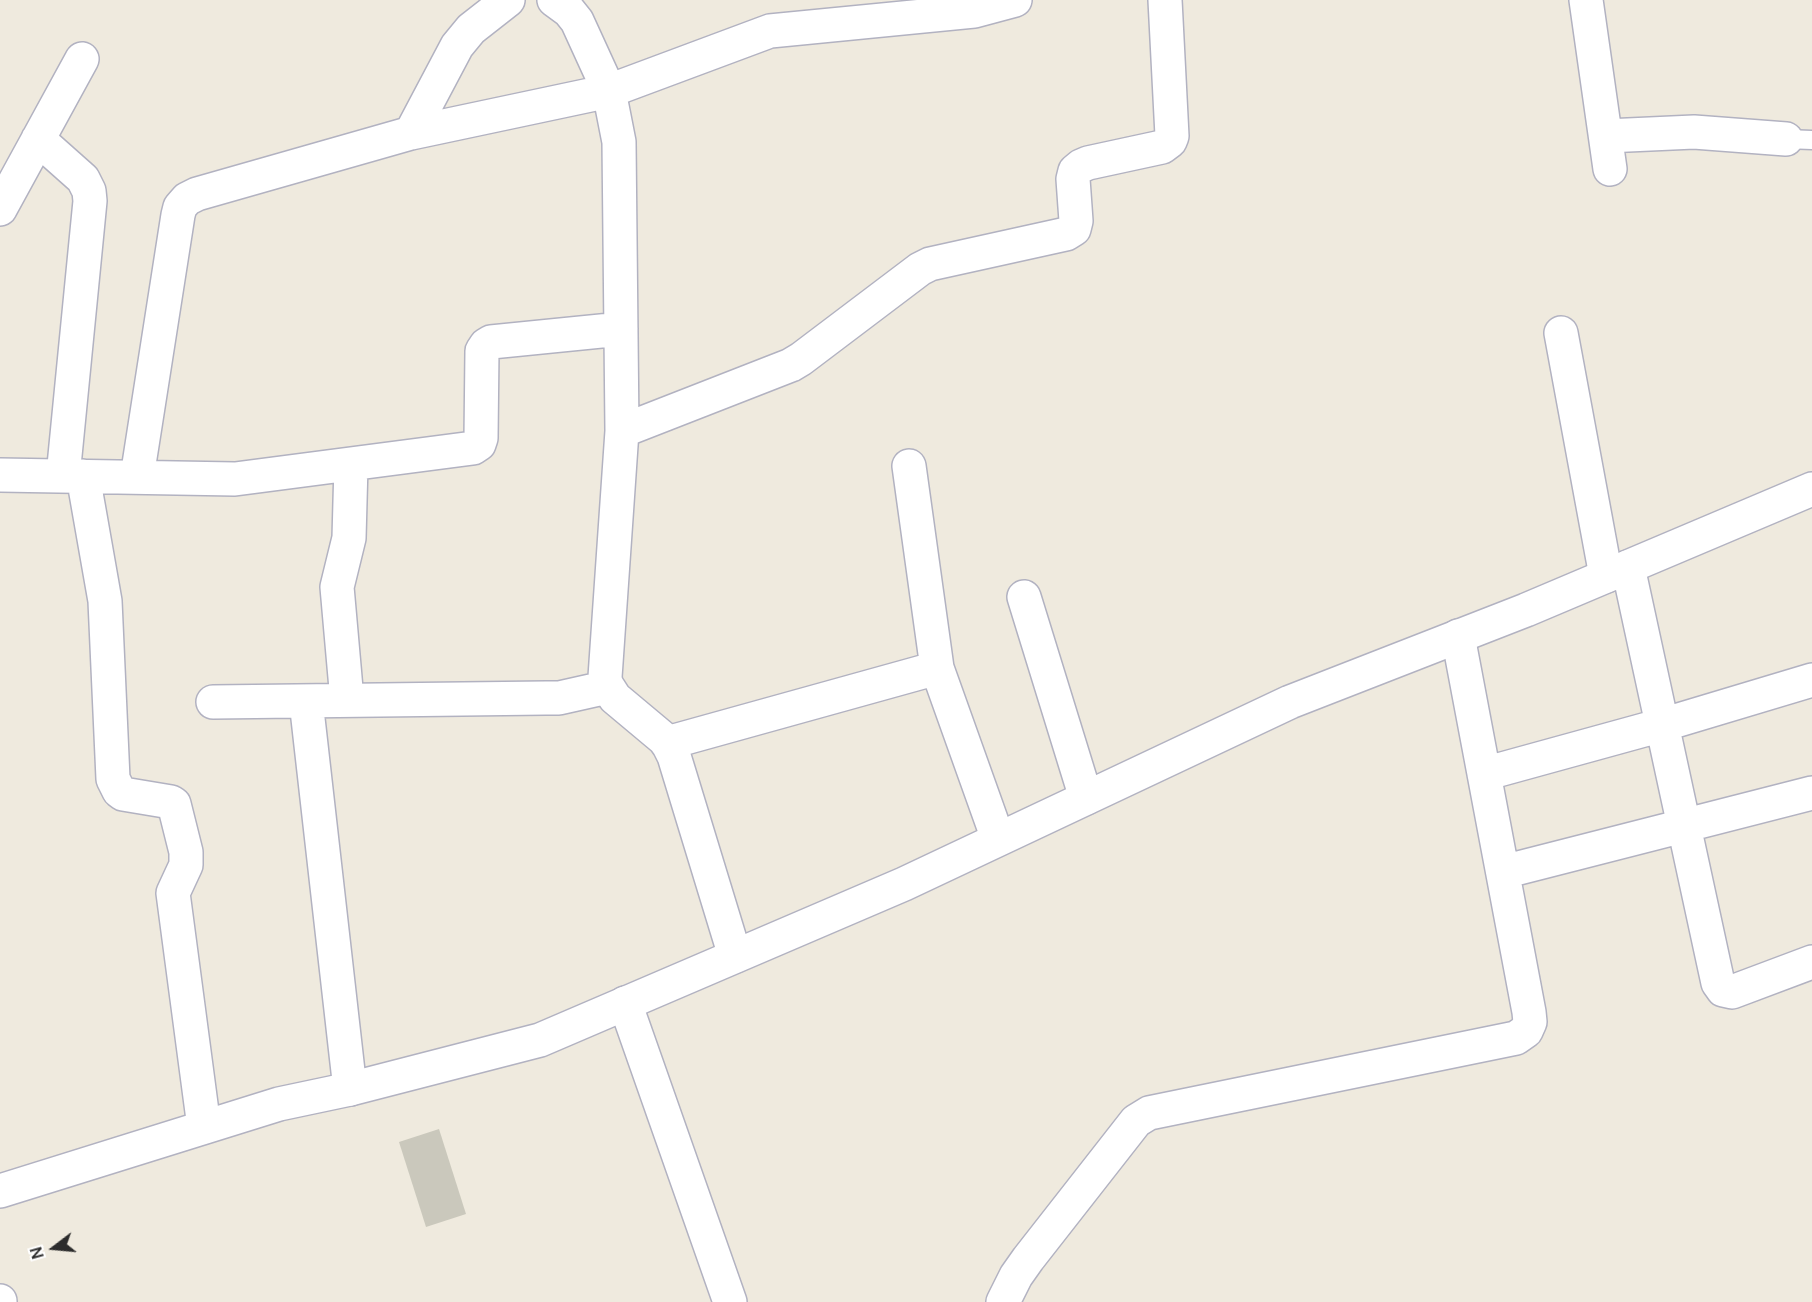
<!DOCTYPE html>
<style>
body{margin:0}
#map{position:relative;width:1812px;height:1302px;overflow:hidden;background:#efeade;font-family:Manrope,sans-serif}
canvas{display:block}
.north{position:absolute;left:24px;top:1218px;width:60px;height:60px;-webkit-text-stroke:4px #fff;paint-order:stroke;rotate:254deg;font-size:16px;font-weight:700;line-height:24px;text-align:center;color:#2c2c2c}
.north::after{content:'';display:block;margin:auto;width:21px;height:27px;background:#2c2c2c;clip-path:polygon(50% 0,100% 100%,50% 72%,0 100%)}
</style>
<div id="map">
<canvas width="1812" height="1302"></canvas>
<div class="north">N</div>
</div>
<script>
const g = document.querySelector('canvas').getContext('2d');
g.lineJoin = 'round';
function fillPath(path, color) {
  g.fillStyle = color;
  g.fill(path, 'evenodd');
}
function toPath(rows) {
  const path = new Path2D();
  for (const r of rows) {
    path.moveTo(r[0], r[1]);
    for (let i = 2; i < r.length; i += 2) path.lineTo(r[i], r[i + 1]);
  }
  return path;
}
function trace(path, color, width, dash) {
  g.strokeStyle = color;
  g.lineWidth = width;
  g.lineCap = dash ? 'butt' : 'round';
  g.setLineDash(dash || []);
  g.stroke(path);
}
fillPath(toPath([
 [439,1129,466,1214,426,1227,399,1142]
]), '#cac8bc');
const lane = toPath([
 [1786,139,1812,140]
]);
const street = toPath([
 [554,0,569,11,577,21,609,91,619,142,622,431,605,677,606,684,615,698,664,739,669,746,674,756,735,956],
 [1586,0,1610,169],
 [411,133,457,46,471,29,508,0],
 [1606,136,1694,132,1786,139],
 [38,139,83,179,89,191,90,201,63,476],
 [0,209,82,59],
 [1561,333,1606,576],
 [622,431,791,365,801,359,920,269,930,264,1066,234,1074,229,1076,221,1073,179,1075,171,1081,166,1088,163,1162,147,1170,141,1172,136,1165,0],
 [909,466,937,668,998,839],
 [0,475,235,479,473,448,479,444,481,438,482,351,486,345,491,342,621,329],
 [83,476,105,601,113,779,119,791,123,794,171,802,174,804,186,852,186,865,173,893,204,1127],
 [137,477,178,215,180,207,187,199,197,194,411,133,609,91,770,31,974,11,1015,0],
 [1628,567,1718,983,1723,990,1732,992,1812,962],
 [1024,597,1086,798],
 [347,700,337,587,349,538,351,465],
 [306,701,350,1089],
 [213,702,546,698,559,698,608,687],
 [667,743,937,668],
 [1484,774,1662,725,1812,680],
 [1503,872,1812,793],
 [625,1003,730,1302],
 [1003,1302,1016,1276,1028,1259,1136,1121,1149,1113,1516,1038,1526,1031,1530,1022,1529,1012,1458,636]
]);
const secondary = toPath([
 [0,1191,279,1104,350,1089,540,1040,904,884,1290,702,1526,610,1812,489],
 [0,1301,0,1302]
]);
trace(lane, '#b2b2c1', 21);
trace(street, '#b2b2c1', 36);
trace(secondary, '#b2b2c1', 36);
trace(lane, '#fff', 18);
trace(street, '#fff', 33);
trace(secondary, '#fff', 33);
</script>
